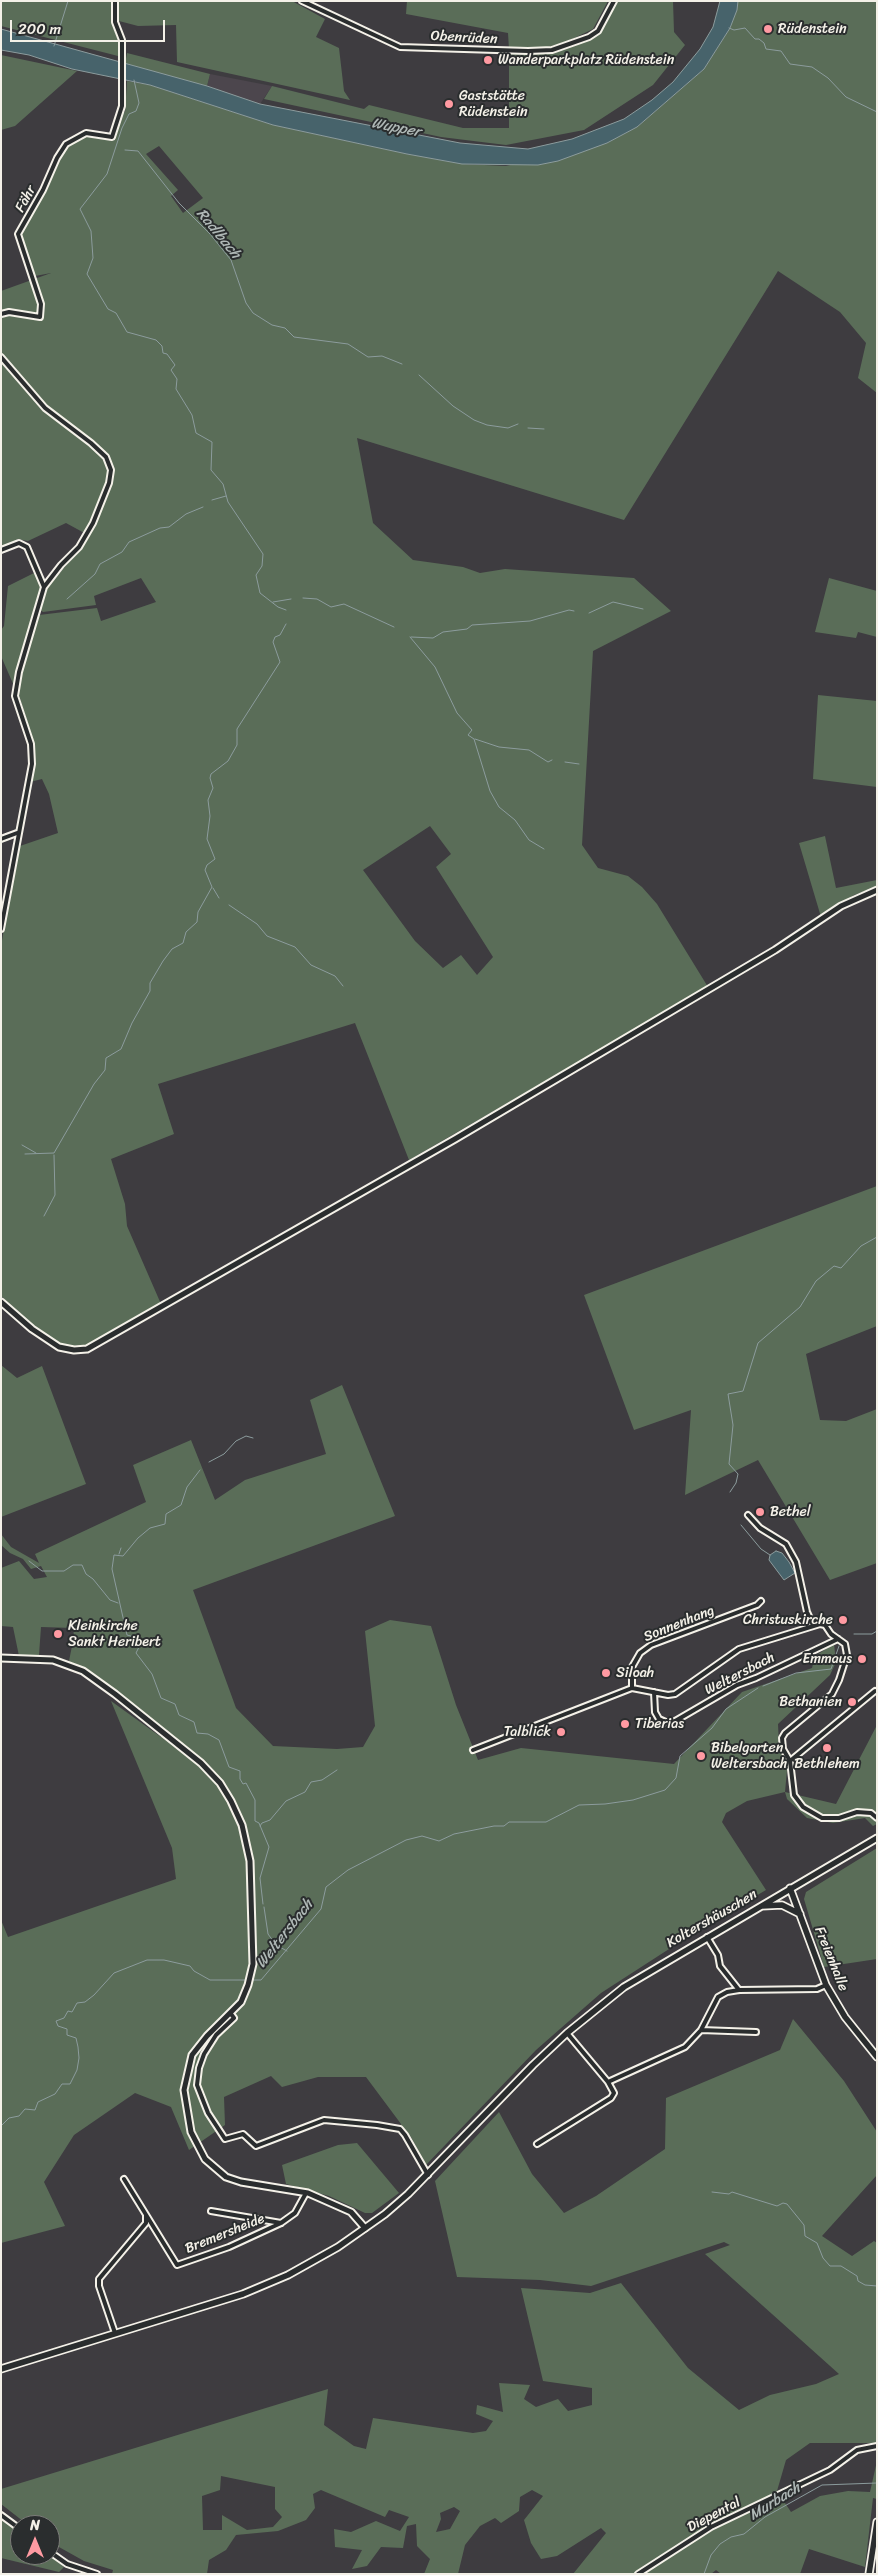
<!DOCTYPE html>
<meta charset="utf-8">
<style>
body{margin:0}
#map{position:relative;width:878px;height:2575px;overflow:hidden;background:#3e3c40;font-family:Sriracha,sans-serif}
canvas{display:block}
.frame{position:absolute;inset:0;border:2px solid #f4f1e8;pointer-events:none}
.north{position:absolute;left:10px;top:2515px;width:50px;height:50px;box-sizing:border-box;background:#2a2d2e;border:1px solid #7b7b78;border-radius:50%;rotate:0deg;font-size:14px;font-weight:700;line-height:20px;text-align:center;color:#f4f1e8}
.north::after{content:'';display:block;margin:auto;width:18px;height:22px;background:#ff9aa2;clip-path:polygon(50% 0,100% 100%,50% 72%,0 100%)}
.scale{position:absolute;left:10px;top:20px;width:155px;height:22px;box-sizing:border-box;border:2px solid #f4f1e8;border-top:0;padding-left:6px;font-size:15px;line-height:18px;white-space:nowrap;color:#f4f1e8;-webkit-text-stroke:4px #2a2d2e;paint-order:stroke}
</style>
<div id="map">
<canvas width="878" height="2575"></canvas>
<div class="frame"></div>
<div class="north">N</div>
<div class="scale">200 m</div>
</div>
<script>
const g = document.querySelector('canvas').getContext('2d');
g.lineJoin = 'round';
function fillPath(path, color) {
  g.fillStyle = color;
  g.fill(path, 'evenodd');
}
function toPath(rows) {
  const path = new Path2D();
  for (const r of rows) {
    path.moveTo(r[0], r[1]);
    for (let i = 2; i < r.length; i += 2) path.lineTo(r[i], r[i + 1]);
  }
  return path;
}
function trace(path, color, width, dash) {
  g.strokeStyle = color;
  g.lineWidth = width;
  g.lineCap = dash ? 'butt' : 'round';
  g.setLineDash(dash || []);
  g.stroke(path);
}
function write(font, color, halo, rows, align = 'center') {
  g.font = font + ' Sriracha,sans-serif';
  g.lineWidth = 4;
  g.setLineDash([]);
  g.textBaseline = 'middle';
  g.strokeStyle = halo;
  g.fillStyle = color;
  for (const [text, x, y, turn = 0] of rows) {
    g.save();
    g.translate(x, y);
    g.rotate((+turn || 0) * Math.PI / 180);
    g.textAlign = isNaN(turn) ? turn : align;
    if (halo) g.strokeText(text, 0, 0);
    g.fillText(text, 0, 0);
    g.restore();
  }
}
fillPath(toPath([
 [210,74,272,86,260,104,207,86]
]), '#4c464d');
fillPath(toPath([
 [1,1,112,1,112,24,118,40,118,56,1,26],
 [118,1,292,1,325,19,316,37,339,48,344,91,350,100,177,62,176,25,138,26,119,21],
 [407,1,608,1,593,29,566,42,544,48,509,49,508,33,406,14],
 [616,1,673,1,674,32,685,45,653,85,584,130,506,145,441,137,264,99,272,86,364,109,369,105,463,128,509,128,509,54,546,53,589,39,605,26],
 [738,1,877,1,877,393,858,378,866,343,840,312,778,271,624,520,357,438,373,523,413,560,463,567,480,573,505,569,634,578,671,611,593,651,582,845,598,868,628,876,642,887,657,904,708,987,409,1160,355,1023,158,1084,174,1134,111,1159,125,1204,127,1226,161,1304,91,1345,63,1346,48,1338,1,1296,1,947,17,847,58,833,49,794,42,779,30,782,35,761,34,744,19,695,20,676,39,615,97,608,101,621,156,602,141,578,94,596,96,605,43,612,39,609,47,588,79,550,88,535,66,523,28,541,17,539,16,542,1,548,1,291,51,273,35,276,21,234,66,147,85,136,113,138,122,113,125,112,127,81,150,85,273,125,407,154,462,164,506,166,607,143,637,127,704,69,730,28],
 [159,146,203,198,183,213,171,196,178,190,146,154],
 [430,826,451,854,436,867,493,957,477,975,461,955,443,968,415,941,363,870],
 [127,53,210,74,207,86,125,65],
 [1,55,77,71,15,126,1,130],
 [36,572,41,586,15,674,14,686,1,656,1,630,4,626,8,586],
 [829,578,877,591,877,637,858,632,856,638,815,632],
 [818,695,877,701,877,787,813,779],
 [825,836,836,888,877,880,877,887,854,895,821,917,799,843],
 [877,1186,877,1326,806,1354,820,1420,846,1421,877,1409,877,1563,830,1580,758,1460,685,1495,691,1410,634,1430,584,1295],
 [1,1365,17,1378,42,1366,86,1484,1,1517],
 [342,1385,395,1516,193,1590,236,1708,273,1746,337,1749,363,1747,375,1726,365,1631,390,1620,431,1626,456,1705,478,1760,521,1748,674,1764,742,1692,812,1668,815,1656,834,1644,836,1662,830,1675,778,1724,779,1745,787,1770,785,1792,836,1804,877,1725,877,1824,873,1826,865,1818,833,1823,807,1818,787,1799,785,1792,747,1801,726,1813,722,1822,766,1890,700,1929,601,1993,536,2050,426,2165,411,2137,400,2128,401,2124,366,2077,318,2077,282,2087,271,2076,224,2097,225,2125,189,2150,171,2107,135,2093,74,2135,44,2182,65,2226,1,2243,1,1920,8,1937,176,1879,172,1848,111,1701,161,1737,166,1731,112,1689,69,1661,72,1646,75,1644,73,1628,41,1627,39,1655,19,1656,13,1627,1,1626,1,1568,19,1561,34,1579,47,1577,41,1566,31,1569,23,1559,10,1553,1,1545,1,1534,11,1547,39,1563,35,1554,146,1502,133,1465,191,1440,215,1500,245,1480,326,1454,310,1400],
 [877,1848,877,1959,824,1967,804,1899,806,1892],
 [793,2019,844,2081,877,2132,877,2175,822,2236,852,2256,874,2241,877,2243,877,2443,810,2443,786,2460,777,2491,791,2512,820,2496,848,2491,870,2492,877,2461,877,2499,873,2498,865,2567,809,2549,800,2574,721,2574,716,2570,711,2574,573,2574,606,2533,601,2528,557,2556,541,2559,531,2543,524,2520,543,2496,532,2490,520,2497,519,2511,501,2523,495,2518,480,2526,465,2545,458,2574,424,2574,430,2559,417,2546,416,2524,407,2526,403,2548,381,2547,367,2566,352,2569,362,2550,335,2547,334,2529,351,2532,376,2521,400,2531,409,2517,389,2510,385,2517,321,2490,313,2494,315,2508,306,2520,278,2531,236,2535,226,2550,209,2560,207,2574,112,2574,113,2570,84,2561,50,2542,50,2525,28,2525,1,2504,1,2489,328,2389,324,2425,354,2446,366,2449,373,2418,473,2433,486,2431,493,2421,476,2414,477,2405,503,2412,499,2383,530,2385,524,2399,536,2407,558,2399,568,2411,592,2405,592,2388,543,2381,521,2288,590,2293,621,2283,688,2368,739,2410,770,2395,816,2384,839,2374,705,2254,730,2245,724,2242,591,2286,540,2280,457,2277,435,2181,499,2112,532,2174,564,2213,596,2196,665,2149,666,2098,780,2050],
 [221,2476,275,2487,275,2509,282,2517,273,2527,247,2530,222,2515,222,2530,203,2530,202,2496,220,2490],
 [454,2507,460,2511,450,2529,436,2532,441,2519,440,2513],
 [357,2143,399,2193,372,2213,365,2213,329,2196,286,2184,282,2165,338,2145],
 [1,2518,20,2532,20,2555,50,2554,64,2567,59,2572,1,2558]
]), '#5a6d58');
const water = toPath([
 [720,1,738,1,737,10,730,28,704,69,637,127,607,143,558,161,538,165,462,164,407,154,273,125,150,85,72,69,29,55,1,50,1,29,207,86,260,104,460,143,528,149,572,139,624,119,652,100,673,82,700,49,713,27,720,1],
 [776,1551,782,1553,789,1562,795,1573,784,1580,769,1560,770,1555,776,1551]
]);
fillPath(water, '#47636b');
trace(water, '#8c9c9d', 1);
trace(toPath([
 [729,28,734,30,745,28,755,39,759,39,764,43,766,49,781,51,790,64,812,67,828,78,846,97,877,112],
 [54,46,68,1],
 [134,80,139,103,136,111,129,114,122,128,107,174,80,209,91,231,93,258,87,274,108,309,116,313,127,332,156,340,162,346,163,353,167,354,175,365,171,370,177,379,176,389,192,415,196,433,212,442,211,470,223,484,228,502,263,554,262,566,256,575,260,593,278,607,286,610],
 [125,150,138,151,179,203,210,234,231,260,246,303,253,313,272,325,285,328,294,337,348,344,368,357,382,356,402,364],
 [419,375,453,406,474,420,487,425,508,428,518,424],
 [528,428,544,429],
 [212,500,226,496],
 [303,598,317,599,331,607,344,604,394,627],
 [67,599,95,574,100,564,122,552,129,542,160,528,169,527,186,514,203,507],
 [273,602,291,599],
 [589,613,613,602,643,609],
 [410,637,435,667,457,713,472,730,468,735,474,739,490,791,499,807,515,820,529,840,544,849],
 [411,637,433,638,443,632,467,629,472,625,530,621,569,610,574,611],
 [475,739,499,747,529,750,548,762,552,760],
 [565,762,579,764],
 [213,888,219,898],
 [229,905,257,924,267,936,295,947,311,965,335,976,343,986],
 [22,1145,36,1153],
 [25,1154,54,1153,94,1084,105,1070,106,1058,121,1049,132,1023,150,991,150,983,163,961,172,949,183,943,186,932,197,922,198,912,212,887,205,870,207,865,215,859,207,839,210,816,208,800,213,788,210,778,211,774,228,761,237,745,237,729,280,662,273,642,275,637,280,635,286,624],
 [44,1216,55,1195,54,1155],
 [209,1462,224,1454,236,1441,246,1436,253,1438],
 [200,1470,187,1487,181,1505,166,1514,165,1524,150,1528,138,1538,123,1556,114,1555,112,1569,127,1635,138,1638,140,1645,136,1653,152,1674,161,1698,175,1704,179,1715,194,1722,197,1733,208,1734,219,1740,229,1767,240,1771,240,1779,243,1784,246,1783,255,1800,255,1821,259,1823,269,1847,260,1878,263,1904],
 [730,1492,736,1483,738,1474,729,1464,733,1425,728,1394,743,1391,758,1343,800,1307,816,1281,834,1266,841,1268,861,1246,877,1237],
 [741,1525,761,1549,770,1555],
 [119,1554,121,1548],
 [29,1561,42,1571,64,1571,73,1565,82,1565,86,1574,93,1579,110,1600,118,1603],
 [854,1634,872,1634,877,1631],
 [763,1686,796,1673,831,1669,839,1646],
 [260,1826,262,1823,270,1820,286,1801,305,1792,311,1782,322,1780,337,1770],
 [264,1907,268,1934,276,1945,287,1951],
 [251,1980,261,1980,321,1909,326,1887,348,1870,406,1840,422,1836,439,1841,454,1834,494,1826,504,1826,509,1822,546,1822,579,1805,605,1804,633,1800,665,1790,676,1778,680,1756,712,1728,726,1709,758,1688],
 [1,2126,9,2118,19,2116,25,2109,35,2110,38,2102,55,2094,62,2084,70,2084,77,2070,79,2058,78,2047,76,2038,67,2035,67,2029,58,2026,56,2021,64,2018,68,2011,72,2012,77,2003,85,2002,94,1995,114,1973,147,1960,164,1960,190,1966,194,1971,210,1980,247,1980],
 [712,2192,729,2194,732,2192,777,2206,783,2203,787,2204,804,2225,805,2236,817,2243,823,2258,830,2266,841,2266,857,2276,858,2281,865,2285,877,2286],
 [704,2574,711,2555,720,2544,731,2537,744,2534,765,2517,822,2485,877,2483]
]), '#8c9c9d', 1);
const minor = toPath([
 [302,1,400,47,528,51,552,50,589,37,598,31,614,1],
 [1,314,9,312,40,317,41,304,18,234,43,190,57,158,66,144,86,133,112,137,122,106,122,40,115,22,115,1],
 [1,357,45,408,91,443,106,457,111,470,109,483,93,523,79,547,61,565,44,587,19,672,15,696,31,744,32,764,1,929],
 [1,550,19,543,27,547,44,587],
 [1,839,17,833],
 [748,1515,760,1528,786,1544,796,1562,807,1612,813,1625],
 [632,1688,632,1667,640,1653,651,1645,757,1605,761,1601],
 [654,1692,655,1712,659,1719,670,1724,737,1685,756,1678,838,1639],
 [473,1750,632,1688,668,1695,675,1694,739,1649,820,1624,825,1625,831,1634,845,1644,847,1655,839,1680,832,1694,785,1733,782,1738,783,1749,790,1761,794,1795,803,1807,822,1818,839,1818,857,1812,871,1813,877,1818],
 [790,1761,875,1691],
 [707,1937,718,1955,720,1966,739,1990],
 [231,2014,234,2018,216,2035,204,2054,199,2068,197,2085,208,2113,225,2139,243,2134,256,2146,324,2120,377,2125,400,2129,405,2135,428,2175],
 [701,2030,756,2032],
 [608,2082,685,2047,701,2030,718,1997,727,1992,739,1990,817,1989,826,1985],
 [537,2144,611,2098,614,2093,608,2082,567,2033],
 [124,2179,177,2265,229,2247,281,2223,295,2213,306,2193],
 [211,2211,281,2223],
 [115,2333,99,2286,99,2279,146,2223,146,2215],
 [1,2515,20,2529],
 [50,2552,67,2564,97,2574],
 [638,2574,711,2527,830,2470,857,2450,877,2446]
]);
const tertiary = toPath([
 [1,1302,32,1329,59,1347,74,1350,87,1349,455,1139,775,950,841,906,877,890],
 [1,1658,53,1660,83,1671,115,1694,201,1763,220,1783,231,1801,242,1825,250,1861,253,1964,248,1985,241,2002,207,2036,192,2055,184,2090,191,2132,205,2159,226,2177,241,2182,308,2193,351,2212,365,2228]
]);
const secondary = toPath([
 [790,1888,826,1985,845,2017,877,2057],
 [762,1906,782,1905,800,1914],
 [1,2369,243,2294,288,2275,338,2247,385,2214,408,2194,533,2065,567,2033,624,1987,877,1838],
 [869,2574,877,2522]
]);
trace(minor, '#f4f1e8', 8);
trace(tertiary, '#f4f1e8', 9);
trace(secondary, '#f4f1e8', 9);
trace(minor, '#2a2d2e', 4);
trace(tertiary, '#2a2d2e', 5);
trace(secondary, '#2a2d2e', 5.5);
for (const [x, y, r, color] of [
 [768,29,5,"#ff9aa2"],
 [488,60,5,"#ff9aa2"],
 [449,104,5,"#ff9aa2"],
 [760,1512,5,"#ff9aa2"],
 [843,1620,5,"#ff9aa2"],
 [58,1634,5,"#ff9aa2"],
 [862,1659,5,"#ff9aa2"],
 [606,1673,5,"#ff9aa2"],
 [852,1702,5,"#ff9aa2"],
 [625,1724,5,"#ff9aa2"],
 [561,1732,5,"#ff9aa2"],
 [827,1748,5,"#ff9aa2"],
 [701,1756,5,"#ff9aa2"]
]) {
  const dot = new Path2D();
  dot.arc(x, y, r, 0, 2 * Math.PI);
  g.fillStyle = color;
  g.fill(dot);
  trace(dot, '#2a2d2e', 2);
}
write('14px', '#f4f1e8', '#2a2d2e', [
 ["Rüdenstein",778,29],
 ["Wanderparkplatz Rüdenstein",498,60],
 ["Gaststätte",459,96],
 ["Rüdenstein",459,112],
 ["Bethel",770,1512],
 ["Christuskirche",833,1620,"right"],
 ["Kleinkirche",68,1626],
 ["Sankt Heribert",68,1642],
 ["Emmaus",852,1659,"right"],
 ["Siloah",616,1673],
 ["Bethanien",842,1702,"right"],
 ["Tiberias",635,1724],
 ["Talblick",551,1732,"right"],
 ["Bibelgarten",711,1748],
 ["Weltersbach",711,1764],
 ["Bethlehem",827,1764,"center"]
], 'left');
write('14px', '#f4f1e8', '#2a2d2e', [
 ["Obenrüden",464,38,3],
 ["Fähr",26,199,-62],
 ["Sonnenhang",679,1624,-22],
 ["Weltersbach",740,1674,-27],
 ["Koltershäuschen",712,1919,-30],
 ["Freienhalle",831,1959,68],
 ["Bremersheide",225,2234,-22],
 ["Diepental",714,2515,-28]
]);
write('italic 15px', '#afb8b6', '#2a2d2e', [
 ["Wupper",396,128,11],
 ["Radlbach",218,234,50],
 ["Weltersbach",285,1934,-52],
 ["Murbach",775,2502,-32]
]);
</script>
